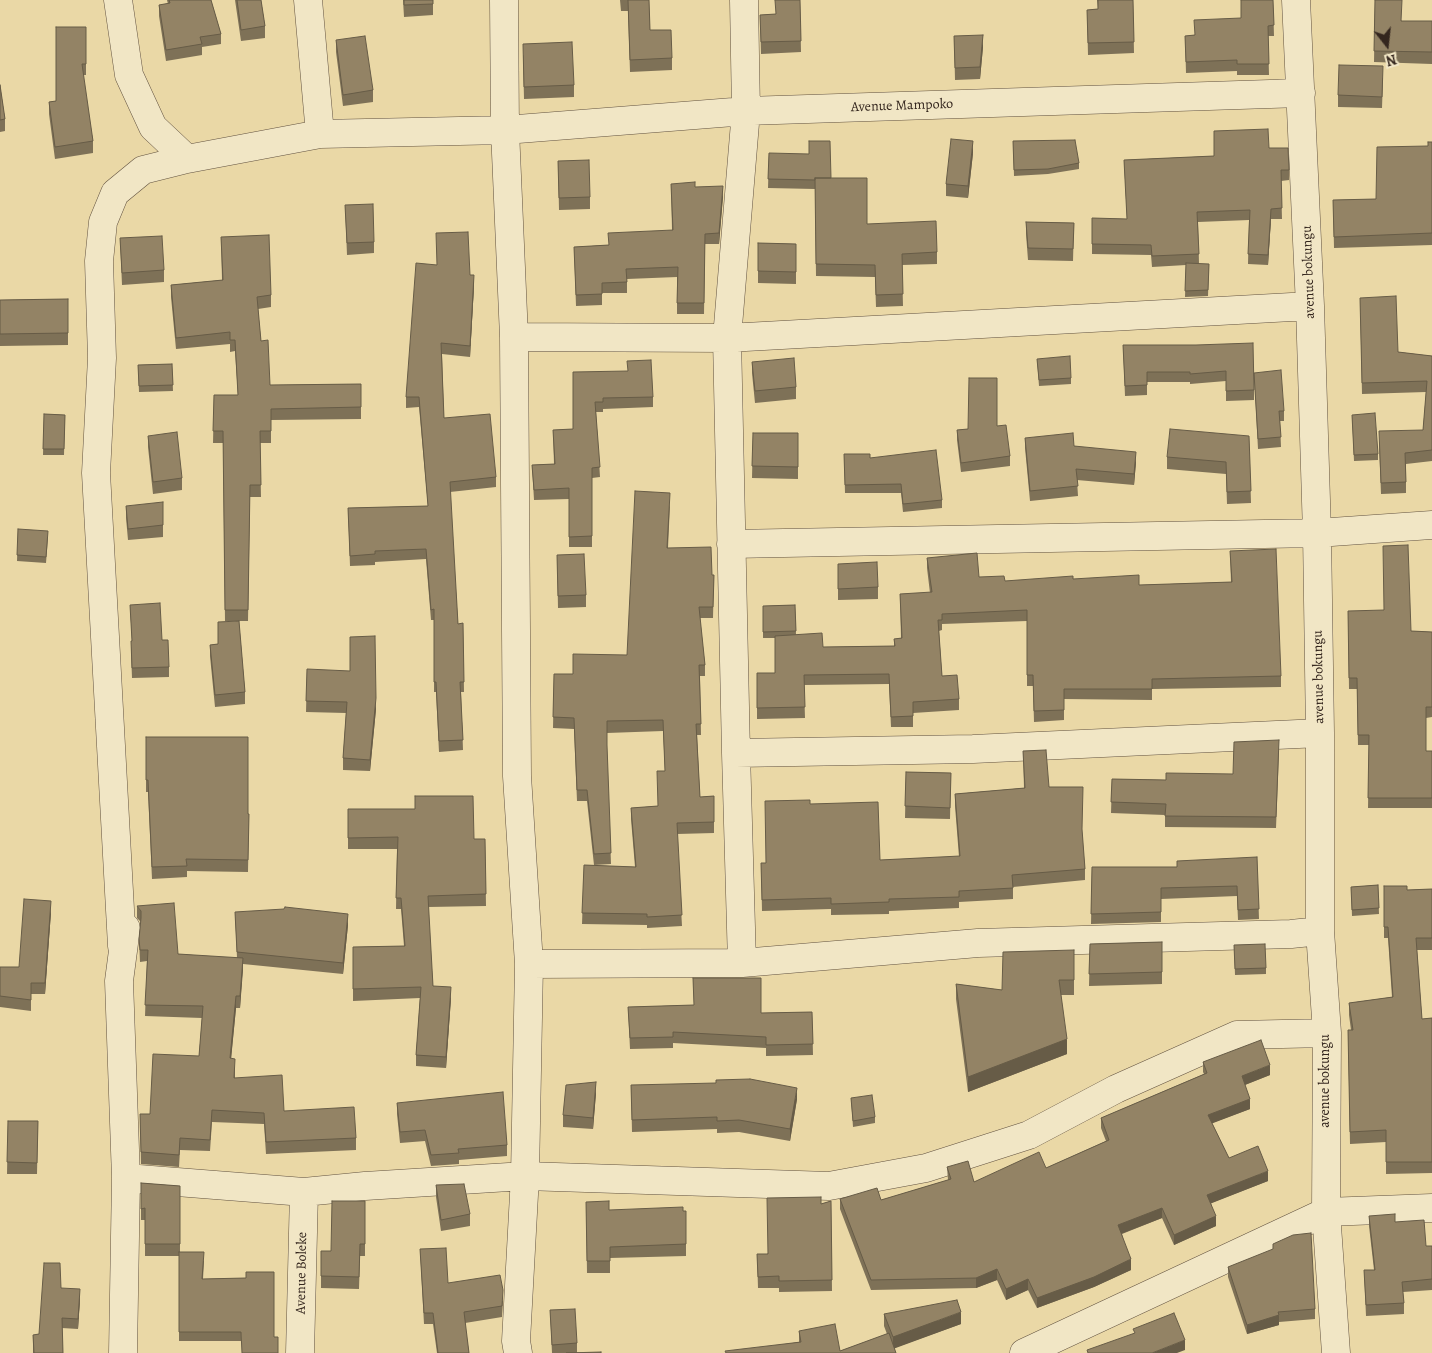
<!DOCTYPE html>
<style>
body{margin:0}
#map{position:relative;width:1432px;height:1353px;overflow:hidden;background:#ead8a6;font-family:Alegreya,serif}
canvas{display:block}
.north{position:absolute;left:1362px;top:20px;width:50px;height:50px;-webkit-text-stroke:4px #f1e6c5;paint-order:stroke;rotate:164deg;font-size:14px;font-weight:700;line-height:20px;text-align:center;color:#34261e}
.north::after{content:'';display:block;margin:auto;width:18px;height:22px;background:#34261e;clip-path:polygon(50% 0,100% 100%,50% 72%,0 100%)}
</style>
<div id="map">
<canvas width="1432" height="1353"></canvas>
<div class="north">N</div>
</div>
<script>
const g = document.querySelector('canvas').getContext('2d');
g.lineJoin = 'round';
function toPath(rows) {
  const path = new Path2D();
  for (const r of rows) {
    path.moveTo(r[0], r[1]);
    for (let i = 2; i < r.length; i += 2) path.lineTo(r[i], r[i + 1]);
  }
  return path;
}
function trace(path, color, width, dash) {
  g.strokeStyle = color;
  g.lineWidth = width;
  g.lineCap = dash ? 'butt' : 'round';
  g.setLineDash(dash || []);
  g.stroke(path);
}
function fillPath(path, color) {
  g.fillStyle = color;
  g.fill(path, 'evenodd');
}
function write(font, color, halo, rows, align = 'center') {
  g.font = font + ' Alegreya,serif';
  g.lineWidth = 5;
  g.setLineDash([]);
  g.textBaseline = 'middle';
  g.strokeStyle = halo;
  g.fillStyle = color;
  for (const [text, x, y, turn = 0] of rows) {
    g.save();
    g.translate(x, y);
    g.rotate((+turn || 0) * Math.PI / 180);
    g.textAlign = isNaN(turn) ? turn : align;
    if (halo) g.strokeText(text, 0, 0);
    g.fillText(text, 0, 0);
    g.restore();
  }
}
const minor = toPath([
 [118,0,129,75,153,127,187,159,320,134,505,130,746,111,1301,93],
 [308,0,320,134],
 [504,0,505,130,514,337,517,776,529,964,525,1176,516,1341,518,1353],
 [1296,0,1310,306,1317,533,1320,733,1320,931,1327,1033,1326,1212,1336,1353],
 [514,337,727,338,1310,306],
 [731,544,1317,533,1432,525],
 [736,753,973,749,1320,733],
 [122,946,96,473,102,358,99,261,103,222,115,193,143,170,187,159],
 [742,963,736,753,727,338,746,111,744,0],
 [529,964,742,963,978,943,1291,934,1320,931],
 [126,1178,304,1192,365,1186,525,1176,829,1186,926,1168,1029,1135,1116,1089,1237,1035,1327,1033],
 [123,1353,126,1178,119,981,126,928],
 [300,1353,304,1192],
 [1024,1353,1326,1212,1432,1208]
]);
trace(minor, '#625240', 29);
trace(minor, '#f1e6c5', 28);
fillPath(toPath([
 [167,0,211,0,221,34,221,44,202,47,202,55,166,61,159,16,159,5,168,4],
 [235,0,261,0,265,26,265,38,241,41],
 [403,0,433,0,433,15,404,17],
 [620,0,649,0,650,30,672,58,672,70,630,72,628,11,621,11],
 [800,0,801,52,761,54,760,15,776,14],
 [1097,0,1133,0,1134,53,1088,55,1087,10,1098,9],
 [1273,0,1274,36,1268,36,1269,75,1237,75,1237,71,1186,73,1185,36,1194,35,1241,18],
 [1375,0,1402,21,1432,21,1432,64,1374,62],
 [86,27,86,75,83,75,93,141,93,153,55,159,49,114,49,102,56,101],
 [954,36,983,47,980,79,955,80],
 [336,40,373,90,373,102,343,106,336,52],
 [523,55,574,85,574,97,524,99],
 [1383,78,1382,108,1338,107,1338,95],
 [0,85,5,119,5,131,0,132],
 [1013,141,1079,163,1079,169,1048,174,1014,176],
 [1432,142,1432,245,1334,248,1333,200,1376,199],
 [1269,148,1289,170,1289,180,1281,181,1282,219,1271,219,1268,265,1248,264,1249,220,1198,222,1199,264,1209,264,1208,296,1185,297,1186,265,1152,267,1151,255,1092,254,1092,218,1127,219,1124,160,1214,156],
 [769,153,831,178,867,224,937,252,937,264,902,265,903,306,876,307,875,277,816,276,815,189,768,188],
 [973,153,968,198,946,196,946,184],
 [558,161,590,197,590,209,559,210],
 [671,184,695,187,723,196,719,244,705,244,704,314,677,314,677,277,627,279,627,293,602,293,602,305,576,306,574,247,608,245,672,230],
 [345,205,374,242,374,253,347,255],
 [1026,222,1074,223,1073,261,1028,260,1026,234],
 [221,237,271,295,271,307,258,309,261,341,270,385,361,384,361,419,271,420,271,443,260,443,261,497,250,497,248,621,239,621,245,692,245,704,215,707,210,656,210,645,218,644,236,621,225,621,223,443,213,443,214,395,238,395,235,351,230,352,230,344,176,349,171,297,171,285,222,280],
 [120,238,164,270,164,282,122,285],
 [758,243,796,244,796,284,758,283],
 [470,275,474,286,470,357,442,354,444,418,496,477,496,487,450,492,458,624,463,623,464,692,461,692,463,750,439,752,436,692,434,692,434,620,431,620,426,559,375,562,375,565,350,566,348,508,428,506,419,407,406,408,406,397],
 [1360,298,1398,352,1432,356,1432,461,1406,464,1406,493,1381,494,1379,442,1423,430,1426,392,1362,394],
 [68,299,68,345,0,346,0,300],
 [1123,345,1196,345,1254,390,1254,400,1226,401,1226,381,1190,384,1190,382,1147,382,1147,395,1125,396],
 [1037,359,1071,378,1071,384,1039,386],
 [752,362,796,387,796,399,755,403,752,373],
 [172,364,173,391,139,392,138,365],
 [573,372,653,397,653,407,603,409,603,412,596,412,600,477,592,478,592,547,569,547,569,499,534,500,532,465,554,464,553,430,573,429],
 [1254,373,1284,411,1284,421,1280,421,1281,447,1258,449],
 [44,414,65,415,64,455,43,455],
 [1352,415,1378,454,1378,460,1354,461],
 [997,426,1010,456,1010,466,961,472,957,440,957,430],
 [753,433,798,433,798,479,752,478],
 [148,436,182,478,182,490,153,494,148,447],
 [1249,436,1251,503,1227,504,1226,474,1167,469,1167,457],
 [1025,438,1074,446,1136,462,1134,485,1077,480,1078,496,1030,501,1025,448],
 [844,454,942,500,942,508,903,512,901,493,845,493],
 [670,504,668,548,712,575,714,575,713,618,700,618,705,665,705,676,700,676,701,735,697,735,700,797,714,796,714,833,677,834,682,926,647,928,647,925,582,924,584,865,635,867,631,819,631,808,658,806,665,771,663,731,607,733,607,750,611,864,594,865,587,801,577,801,574,729,553,728,554,674,573,674,627,655],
 [126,506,163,525,163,537,128,540,126,518],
 [18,529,48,537,46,563,17,561],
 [1230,551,1281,676,1281,687,1152,689,1152,700,1064,699,1064,720,1034,722,1033,686,1027,686,1027,621,942,624,942,630,939,631,942,676,959,699,959,710,913,713,913,727,891,727,889,684,804,685,805,718,757,719,757,673,775,673,775,638,763,638,763,606,795,605,796,635,823,647,894,646,894,639,901,638,900,594,930,593,927,568,927,558,979,577,1005,581,1073,579,1139,585,1231,582],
 [557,555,586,595,586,607,558,608],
 [838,564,878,587,878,599,838,600],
 [130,605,162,640,169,667,169,677,132,678,131,651,132,641],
 [1348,611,1411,631,1432,632,1432,717,1426,718,1426,751,1432,751,1432,808,1368,808,1369,745,1358,745,1357,689,1349,689],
 [307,669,376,709,370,771,343,770,343,758,346,713,306,712],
 [146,737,248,814,249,814,248,872,187,871,187,877,152,879,148,792,146,792],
 [1023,751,1082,832,1085,869,1085,880,1013,887,1013,899,959,902,959,908,889,911,889,914,831,915,831,909,762,911,761,863,766,863,810,804,880,860,959,857,955,806,955,794,1024,788],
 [1279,751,1276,828,1165,827,1165,815,1111,813,1112,779,1166,780,1233,774],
 [906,772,951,773,950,819,905,818],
 [348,809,474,839,485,839,486,906,428,907,433,986,451,998,446,1068,416,1066,416,1055,420,998,353,1001,353,947,404,946,401,909,396,909,397,849,348,849],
 [1257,857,1259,919,1238,920,1237,896,1161,899,1161,922,1091,924,1092,867,1177,867],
 [1378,885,1379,914,1352,916,1351,887],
 [1384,886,1407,890,1432,889,1432,950,1417,950,1422,1019,1432,1018,1432,1173,1386,1174,1386,1142,1350,1144,1348,1030,1351,1030,1349,1015,1349,1003,1392,997,1388,938,1384,938],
 [137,906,178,954,237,958,235,912,348,925,343,974,243,964,240,1008,236,1008,231,1058,235,1070,235,1078,284,1111,356,1138,356,1150,266,1154,264,1124,212,1122,210,1151,180,1150,179,1167,141,1164,140,1114,150,1114,199,1056,202,1018,145,1016,147,961,140,962,139,939,141,922,137,918],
 [51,912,45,994,31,994,31,1011,0,1007,0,967,19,967],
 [1162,942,1162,984,1089,986,1090,944],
 [1234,945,1266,968,1266,974,1235,975],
 [1074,950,1074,995,1061,995,1067,1054,968,1092,956,999,956,984,1002,990],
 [693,978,761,1013,812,1012,813,1055,766,1056,766,1048,673,1043,673,1048,630,1049,628,1007,694,1005],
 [1203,1062,1270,1075,1245,1085,1250,1109,1212,1123,1229,1158,1268,1181,1211,1203,1216,1226,1174,1245,1162,1218,1122,1234,1131,1270,1094,1287,1037,1308,1028,1290,1006,1300,997,1280,976,1288,871,1290,840,1209,840,1199,881,1200,948,1180,947,1167,974,1182,1046,1168,1106,1141,1101,1128,1101,1118,1204,1074,1203,1072],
 [631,1085,797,1099,790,1141,739,1132,717,1133,717,1129,632,1132],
 [596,1093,593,1129,563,1127,563,1115],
 [851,1098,875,1117,875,1123,853,1127],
 [397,1103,507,1145,507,1156,459,1160,459,1164,431,1166,425,1141,400,1143,397,1114],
 [8,1121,38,1121,37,1174,7,1174],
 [141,1183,180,1186,180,1252,204,1261,203,1279,246,1278,241,1341,179,1341,179,1256,145,1256,145,1220,141,1220],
 [436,1185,470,1214,470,1226,441,1231,436,1197],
 [365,1201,365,1256,360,1256,359,1289,321,1288,321,1251,331,1251],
 [831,1201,832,1291,779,1292,779,1288,758,1288,757,1254,767,1254,821,1204],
 [586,1202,609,1210,686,1211,686,1256,610,1258,610,1273,587,1273],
 [1369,1216,1395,1222,1426,1246,1432,1246,1432,1290,1403,1292,1404,1303,1404,1314,1366,1316,1364,1270,1374,1270,1369,1226],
 [420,1249,448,1283,503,1301,502,1317,465,1323,469,1353,437,1353,433,1324,424,1324],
 [1228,1267,1315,1309,1315,1319,1279,1322,1279,1325,1247,1334,1228,1277],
 [61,1288,80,1299,78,1329,62,1328,63,1353,33,1353,33,1335,39,1334],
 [550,1310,577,1343,577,1353,601,1353,552,1353],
 [884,1314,961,1324,894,1348,896,1353,725,1353,799,1342,799,1331,840,1351,887,1334,884,1326]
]), '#7e7157');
fillPath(toPath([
 [983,35,983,47,980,79,980,67],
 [973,141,973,153,968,198,968,186],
 [723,186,723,196,719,244,719,233],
 [1271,209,1271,219,1268,265,1268,255],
 [474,275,474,286,470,357,470,346],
 [1136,452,1136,462,1134,485,1134,474],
 [376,698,376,709,370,771,370,760],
 [51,901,51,912,45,994,45,983],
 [348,914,348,925,343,974,343,963],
 [243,958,243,970,240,1008,240,996],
 [451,987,451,998,446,1068,446,1057],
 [236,996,236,1008,230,1070,230,1058],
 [1067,1039,1067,1054,968,1092,968,1077],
 [1270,1065,1270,1075,1242,1086,1242,1076],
 [596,1082,596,1093,593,1129,593,1118],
 [797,1088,797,1099,790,1141,790,1129],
 [1250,1099,1250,1109,1208,1125,1208,1115],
 [1268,1171,1268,1181,1207,1205,1207,1195],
 [1162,1208,1162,1218,1118,1235,1118,1225],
 [1216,1216,1216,1226,1174,1245,1174,1235],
 [1131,1259,1131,1270,1094,1287,1037,1308,1037,1298],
 [997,1269,997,1280,976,1288,976,1278],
 [1028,1279,1028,1290,1006,1300,1006,1289],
 [80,1289,80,1299,78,1329,78,1319],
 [961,1312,961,1324,893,1349,893,1337],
 [1279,1315,1279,1325,1247,1334,1247,1325],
 [1185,1340,1185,1350,1177,1353,1152,1353]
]), '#675c47');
const building = toPath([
 [169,0,211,0,221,34,200,37,202,44,166,50,159,5,170,3,169,0],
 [237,0,261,0,265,26,241,30,237,0],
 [404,0,433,0,433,4,404,5,404,0],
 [628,0,649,0,650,30,671,30,672,58,630,60,628,0],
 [775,0,800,0,801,41,761,42,760,15,776,14,775,0],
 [1098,0,1133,0,1134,42,1088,43,1087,10,1098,9,1098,0],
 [1241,0,1273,0,1274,25,1268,26,1269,64,1237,64,1237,60,1186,62,1185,36,1195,35,1194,20,1241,18,1241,0],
 [1375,0,1402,0,1401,21,1432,21,1432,52,1374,51,1375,0],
 [56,27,86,27,86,64,82,64,93,141,55,147,49,102,56,101,56,27],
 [983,35,980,67,955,68,954,36,983,35],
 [365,36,373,90,343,95,336,40,365,36],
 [572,42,574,85,524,87,523,44,572,42],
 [1339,65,1383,66,1382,97,1338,95,1339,65],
 [0,85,5,119,0,120,0,85],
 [1268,129,1269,148,1288,148,1289,170,1281,170,1282,208,1271,209,1268,255,1248,254,1250,210,1197,212,1199,254,1152,256,1151,245,1092,244,1092,218,1127,219,1124,160,1214,156,1214,131,1268,129],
 [951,139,973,141,968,186,946,184,951,139],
 [1075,140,1079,163,1048,169,1014,170,1013,141,1075,140],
 [809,141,830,141,831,178,815,178,815,180,768,179,769,153,809,154,809,141],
 [1428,142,1432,142,1432,233,1334,237,1333,200,1376,199,1377,147,1428,146,1428,142],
 [589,160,590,197,559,198,558,161,589,160],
 [815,178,867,178,867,224,936,221,937,252,902,254,903,294,876,295,875,265,816,264,815,178],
 [695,182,695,187,723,186,719,233,705,234,704,303,677,303,678,267,626,269,627,282,602,283,602,294,576,295,574,247,609,245,608,233,673,230,671,184,695,182],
 [373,204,374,242,347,243,345,205,373,204],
 [1026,222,1074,223,1073,249,1028,248,1026,222],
 [468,232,470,275,474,275,470,346,441,343,444,418,490,414,496,477,450,482,458,624,463,623,464,682,460,682,463,740,439,741,436,682,434,682,434,609,431,610,426,549,375,551,375,554,350,556,348,508,428,506,419,397,406,397,416,263,437,265,436,233,468,232],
 [269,235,271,295,257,297,261,341,268,340,270,385,361,384,361,407,271,409,271,431,260,431,261,485,250,485,248,610,225,610,223,431,213,431,214,395,238,395,235,340,230,340,230,332,176,338,171,285,223,280,221,237,269,235],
 [162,236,164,270,122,273,120,238,162,236],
 [758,243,796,244,796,272,758,271,758,243],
 [1186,263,1209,264,1208,290,1185,291,1186,263],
 [1396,296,1398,352,1432,356,1432,450,1405,453,1406,482,1381,483,1379,431,1423,430,1427,381,1362,383,1360,298,1396,296],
 [68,299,68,333,0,334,0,300,68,299],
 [1253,343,1254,390,1226,391,1226,371,1190,374,1190,372,1147,372,1147,385,1125,386,1123,345,1196,345,1253,343],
 [1070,356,1071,378,1039,380,1037,359,1070,356],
 [794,358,796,387,755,391,752,362,794,358],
 [651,360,653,397,603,398,603,402,595,402,600,467,592,468,592,536,569,537,569,488,534,490,532,465,555,464,553,430,573,429,573,372,628,371,627,361,651,360],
 [172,364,173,385,139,386,138,365,172,364],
 [1281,370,1284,411,1279,411,1281,437,1258,439,1254,373,1281,370],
 [969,378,997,378,997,426,1006,425,1010,456,961,463,957,430,968,429,969,378],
 [1375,413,1378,454,1354,455,1352,415,1375,413],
 [44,414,65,415,64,449,43,449,44,414],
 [1170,429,1249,436,1251,491,1227,492,1226,462,1167,457,1170,429],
 [177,432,182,478,153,482,148,436,177,432],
 [753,433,798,433,798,467,752,466,753,433],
 [1073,433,1074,446,1136,452,1134,474,1076,469,1078,486,1030,491,1025,438,1073,433],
 [936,450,942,500,903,504,901,484,845,485,844,454,870,454,870,458,936,450],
 [635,491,670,493,667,548,711,547,712,575,714,575,713,607,699,607,705,665,699,665,701,724,696,724,700,797,714,796,714,822,677,823,682,915,647,917,647,914,582,913,584,865,636,867,631,808,658,806,657,771,665,771,663,720,607,721,607,745,611,853,594,854,587,790,577,790,574,718,553,717,554,674,573,674,573,654,627,655,635,491],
 [163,502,163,525,128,529,126,506,163,502],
 [18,529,48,531,46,557,17,555,18,529],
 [1408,545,1411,631,1432,632,1432,707,1426,707,1426,751,1432,751,1432,798,1368,798,1369,735,1358,735,1357,678,1349,678,1348,611,1384,610,1383,546,1408,545],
 [1276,549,1281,676,1152,679,1152,689,1064,689,1064,710,1034,711,1033,675,1027,675,1027,610,942,614,942,620,938,620,942,676,957,675,959,699,913,702,913,716,891,717,889,674,804,675,805,707,757,708,757,673,775,673,775,636,822,633,823,647,895,646,894,639,902,638,900,594,932,592,927,558,977,553,979,577,1004,576,1005,581,1073,576,1073,579,1139,575,1139,585,1232,582,1230,551,1276,549],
 [584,554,586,595,558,596,557,555,584,554],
 [877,562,878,587,838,589,838,564,877,562],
 [160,603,162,640,168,640,169,667,132,668,131,641,132,641,130,605,160,603],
 [795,605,796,631,763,632,763,606,795,605],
 [239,621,245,692,215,695,210,645,218,644,218,622,239,621],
 [375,636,376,698,370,760,343,758,347,702,306,701,307,669,350,671,350,637,375,636],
 [146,737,248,737,248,814,249,814,248,860,186,859,187,866,152,867,148,780,146,780,146,737],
 [1279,740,1276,817,1165,816,1166,804,1111,802,1112,779,1166,780,1166,773,1233,774,1234,742,1279,740],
 [1046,750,1049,787,1083,787,1082,829,1085,869,1012,875,1013,888,959,891,959,897,889,899,889,902,831,904,831,898,762,900,761,863,766,863,765,801,810,800,810,804,878,802,880,860,960,856,955,794,1025,788,1023,751,1046,750],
 [906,772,951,773,950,808,905,806,906,772],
 [415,796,473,796,474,839,485,839,486,894,428,896,433,986,451,987,446,1057,416,1055,421,987,353,989,353,947,405,946,401,898,396,898,398,837,348,838,348,809,415,809,415,796],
 [1257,857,1259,909,1238,910,1237,886,1161,888,1161,912,1091,914,1092,867,1177,867,1177,861,1257,857],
 [1378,885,1379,908,1352,910,1351,887,1378,885],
 [1384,886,1407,886,1407,890,1432,889,1432,938,1416,938,1422,1019,1432,1018,1432,1162,1386,1162,1386,1130,1350,1132,1348,1030,1353,1030,1349,1003,1393,997,1388,927,1384,927,1384,886],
 [24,899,51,901,45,983,31,983,31,1000,0,996,0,967,19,967,24,899],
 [174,903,178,954,243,958,240,996,236,996,230,1058,235,1059,234,1078,282,1075,284,1111,354,1107,356,1138,266,1142,264,1113,212,1110,210,1140,180,1138,179,1155,141,1152,140,1114,150,1114,153,1054,199,1056,203,1006,145,1005,148,950,140,950,139,939,141,918,141,911,137,906,174,903],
 [285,907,348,914,343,963,237,952,235,912,284,909,285,907],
 [1162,942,1162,972,1089,974,1090,944,1162,942],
 [1265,944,1266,968,1235,969,1234,945,1265,944],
 [1074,950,1074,980,1059,980,1067,1039,968,1077,956,984,1002,990,1003,952,1074,950],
 [693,978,761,978,761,1013,812,1012,813,1044,766,1045,766,1037,673,1032,673,1037,630,1038,628,1007,694,1005,693,978],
 [1261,1040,1270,1065,1242,1076,1250,1099,1208,1115,1229,1158,1258,1146,1268,1171,1207,1195,1216,1216,1174,1235,1162,1208,1118,1225,1131,1259,1094,1277,1037,1298,1028,1279,1006,1289,997,1269,976,1278,871,1280,840,1199,877,1188,881,1200,951,1179,947,1167,968,1161,974,1182,1039,1152,1046,1168,1109,1140,1101,1118,1207,1073,1203,1062,1261,1040],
 [750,1079,797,1088,790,1129,739,1120,717,1121,717,1117,632,1120,631,1085,716,1083,716,1080,750,1079],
 [596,1082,593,1118,563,1115,566,1085,596,1082],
 [503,1092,507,1145,458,1149,459,1153,431,1155,425,1130,400,1132,397,1103,503,1092],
 [872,1095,875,1117,853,1121,851,1098,872,1095],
 [8,1121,38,1121,37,1163,7,1162,8,1121],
 [141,1183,180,1186,180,1244,145,1244,145,1208,141,1209,141,1183],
 [464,1184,470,1214,441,1220,436,1185,464,1184],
 [821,1197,821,1204,831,1201,832,1280,779,1281,779,1276,758,1277,757,1254,768,1254,767,1198,821,1197],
 [332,1201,365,1201,365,1244,360,1244,359,1277,321,1276,321,1251,331,1251,332,1201],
 [609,1201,609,1210,683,1207,683,1211,686,1211,686,1244,610,1247,610,1261,587,1261,586,1202,609,1201],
 [1395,1214,1395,1222,1424,1220,1426,1246,1432,1246,1432,1279,1402,1282,1404,1303,1366,1305,1364,1270,1375,1270,1369,1216,1395,1214],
 [1311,1233,1315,1309,1278,1312,1279,1315,1247,1325,1228,1267,1273,1249,1273,1244,1293,1235,1311,1233],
 [446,1248,448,1283,500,1275,503,1290,502,1306,464,1312,469,1353,438,1353,433,1313,424,1313,420,1249,446,1248],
 [179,1252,204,1252,202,1279,246,1278,246,1272,274,1272,274,1337,278,1337,278,1353,242,1353,241,1332,179,1332,179,1252],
 [44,1263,60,1263,61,1288,80,1289,78,1319,62,1318,63,1353,34,1353,33,1335,39,1334,44,1263],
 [957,1300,961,1312,893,1337,884,1314,957,1300],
 [575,1309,577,1343,552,1345,550,1310,575,1309],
 [1174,1313,1185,1340,1152,1353,1088,1353,1087,1350,1135,1333,1133,1329,1174,1313],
 [835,1324,840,1351,889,1333,896,1353,726,1353,725,1351,801,1342,799,1331,835,1324],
 [601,1352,601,1353,566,1353,601,1352]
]);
fillPath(building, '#938365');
trace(building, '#675c47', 1);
write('14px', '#34261e', '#f1e6c5', [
 ["Avenue Mampoko",902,106,-2],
 ["avenue bokungu",1309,272,-92],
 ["avenue bokungu",1319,677,-91],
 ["avenue bokungu",1326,1081,-90],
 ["Avenue Boleke",302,1273,-89]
]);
</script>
